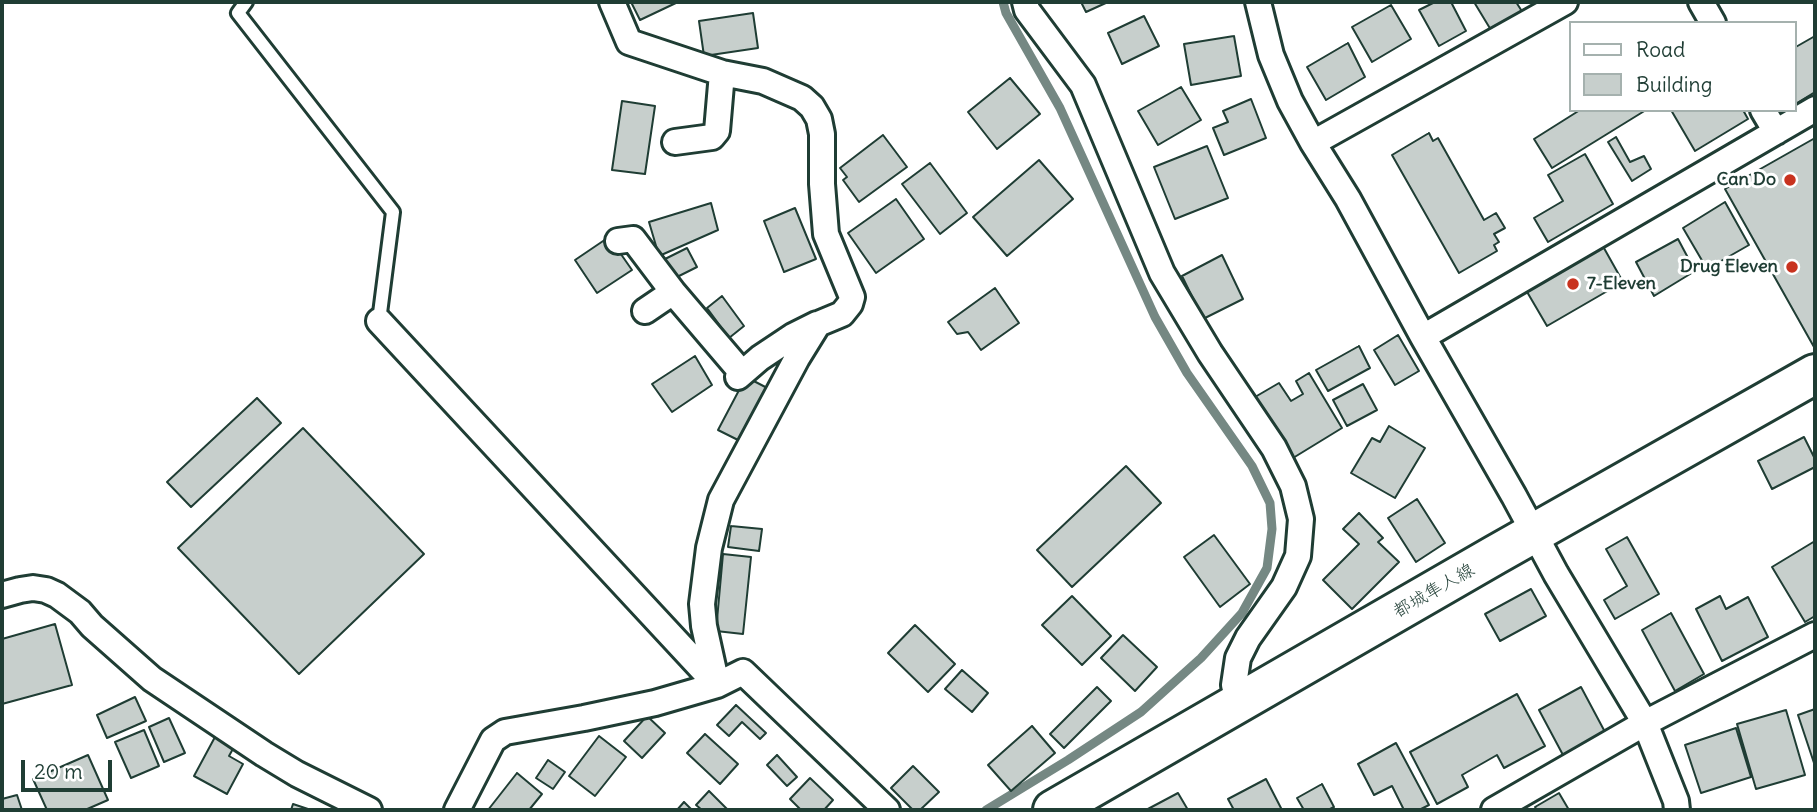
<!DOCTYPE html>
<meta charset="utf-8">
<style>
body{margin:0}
#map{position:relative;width:1817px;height:812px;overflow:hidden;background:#fff;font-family:Delius,sans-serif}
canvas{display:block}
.frame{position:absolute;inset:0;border:4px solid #1f3d34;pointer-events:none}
.legend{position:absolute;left:1569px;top:21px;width:228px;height:91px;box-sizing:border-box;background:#fff;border:2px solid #a5b1ae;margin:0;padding:9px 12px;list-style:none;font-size:21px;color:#1f3d34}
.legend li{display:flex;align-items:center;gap:14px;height:35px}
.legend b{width:35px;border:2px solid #a5b1ae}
.scale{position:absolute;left:21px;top:760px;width:91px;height:32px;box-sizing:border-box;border:4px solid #1f3d34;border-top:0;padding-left:9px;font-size:21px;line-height:24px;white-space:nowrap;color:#1f3d34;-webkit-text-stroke:5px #fff;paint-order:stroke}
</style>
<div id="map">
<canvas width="1817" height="812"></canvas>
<div class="frame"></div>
<ul class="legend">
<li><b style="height:9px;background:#fff"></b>Road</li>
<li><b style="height:19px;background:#c7cfcc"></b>Building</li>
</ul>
<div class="scale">20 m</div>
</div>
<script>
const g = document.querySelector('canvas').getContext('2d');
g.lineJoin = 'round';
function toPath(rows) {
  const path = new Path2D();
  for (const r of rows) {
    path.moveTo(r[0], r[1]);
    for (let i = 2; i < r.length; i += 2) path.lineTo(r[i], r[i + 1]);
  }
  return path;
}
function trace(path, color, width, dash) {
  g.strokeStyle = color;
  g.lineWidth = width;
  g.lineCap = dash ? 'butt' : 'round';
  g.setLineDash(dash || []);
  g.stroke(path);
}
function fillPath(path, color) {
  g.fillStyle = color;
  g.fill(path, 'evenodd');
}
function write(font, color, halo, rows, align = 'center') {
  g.font = font + ' Delius,"Klee One",sans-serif';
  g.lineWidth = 6;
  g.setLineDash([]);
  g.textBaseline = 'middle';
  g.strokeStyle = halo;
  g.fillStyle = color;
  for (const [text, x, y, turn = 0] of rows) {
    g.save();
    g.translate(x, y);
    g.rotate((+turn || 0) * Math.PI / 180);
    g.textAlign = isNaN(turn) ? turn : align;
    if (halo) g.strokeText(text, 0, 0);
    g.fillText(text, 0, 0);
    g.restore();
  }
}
trace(toPath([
 [986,810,1068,760,1141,712,1201,658,1242,613,1267,568,1272,529,1270,503,1252,466,1187,373,1155,317,1060,108,1006,13,1003,2]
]), '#758883', 9);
const building = toPath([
 [631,2,678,2,640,20,631,2],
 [1081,2,1108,2,1086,12,1081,2],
 [1435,2,1451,2,1466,31,1439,46,1419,10,1435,2],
 [1474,2,1516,2,1525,16,1494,35,1474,2],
 [1391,5,1411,39,1372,62,1352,27,1391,5],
 [753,13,758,48,704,56,699,21,753,13],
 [1144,16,1159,46,1122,64,1108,33,1144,16],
 [1234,36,1241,76,1191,85,1184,44,1234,36],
 [1815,36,1815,92,1794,105,1794,48,1815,36],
 [1348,43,1365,77,1326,100,1307,67,1348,43],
 [1010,78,1040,114,997,149,968,112,1010,78],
 [1181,87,1201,120,1158,145,1138,111,1181,87],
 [1251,99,1266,138,1224,155,1213,128,1228,122,1223,111,1251,99],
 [622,101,655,106,645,174,612,170,622,101],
 [1580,110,1646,110,1552,168,1534,139,1580,110],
 [1671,110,1743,110,1748,119,1695,151,1671,110],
 [1429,133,1433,141,1438,138,1484,220,1496,213,1505,228,1494,234,1499,242,1494,245,1497,251,1459,273,1392,155,1429,133],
 [883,135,907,167,859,202,843,180,847,177,840,168,883,135],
 [1616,137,1630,162,1644,156,1651,169,1632,181,1608,142,1616,137],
 [1815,138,1815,346,1814,347,1725,189,1815,138],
 [1207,146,1228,198,1175,219,1154,167,1207,146],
 [1585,154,1613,204,1548,242,1534,218,1563,201,1548,175,1585,154],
 [1039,160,1073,199,1007,256,973,217,1039,160],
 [930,163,967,213,940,234,902,184,930,163],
 [896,199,924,239,876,273,848,233,896,199],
 [1725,202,1749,245,1707,269,1683,228,1725,202],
 [711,203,718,230,659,256,649,222,711,203],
 [795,208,816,259,784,272,764,221,795,208],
 [609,237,632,270,597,293,575,260,609,237],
 [1678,239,1695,271,1654,296,1636,262,1678,239],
 [1600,241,1623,282,1547,326,1523,285,1600,241],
 [687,248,697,267,675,278,665,259,687,248],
 [1222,255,1243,299,1203,319,1182,276,1222,255],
 [995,288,1019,323,981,350,968,332,957,334,948,322,995,288],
 [722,296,744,326,729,338,707,308,722,296],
 [1398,335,1419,371,1395,385,1374,350,1398,335],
 [1359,346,1370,368,1328,391,1316,370,1359,346],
 [695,356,712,385,672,412,652,384,695,356],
 [1309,373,1342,428,1293,458,1255,397,1279,383,1291,401,1303,394,1296,381,1309,373],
 [746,377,775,392,748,445,718,430,746,377],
 [1363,384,1377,410,1347,426,1333,400,1363,384],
 [257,398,281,423,191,507,167,482,257,398],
 [1389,426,1425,448,1395,498,1351,473,1372,438,1380,442,1389,426],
 [303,428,424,554,299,674,178,548,303,428],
 [1804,437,1815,459,1815,467,1772,489,1758,461,1804,437],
 [1126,466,1161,503,1072,587,1037,550,1126,466],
 [1417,499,1445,543,1416,562,1388,518,1417,499],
 [1359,513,1383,538,1378,542,1399,562,1352,609,1323,580,1359,544,1343,529,1359,513],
 [731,526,762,529,759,551,728,547,731,526],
 [1214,535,1250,584,1220,607,1184,557,1214,535],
 [1627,537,1659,594,1615,619,1604,600,1627,586,1606,549,1627,537],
 [1815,541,1815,616,1805,622,1772,567,1815,541],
 [723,554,751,557,743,634,716,631,723,554],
 [1531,589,1546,616,1500,641,1485,614,1531,589],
 [1072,596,1111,636,1082,665,1042,625,1072,596],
 [1720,596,1726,609,1748,597,1768,637,1722,661,1696,609,1720,596],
 [1671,613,1704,674,1675,691,1642,630,1671,613],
 [55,624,72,685,2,704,2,639,55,624],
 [915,625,955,664,928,692,888,653,915,625],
 [1123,635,1157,667,1135,691,1101,658,1123,635],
 [962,670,988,693,972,712,945,689,962,670],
 [1097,687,1111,701,1064,748,1050,734,1097,687],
 [1581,687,1605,732,1563,755,1539,710,1581,687],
 [1517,694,1545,746,1504,768,1497,755,1462,775,1468,787,1437,804,1410,752,1517,694],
 [135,697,146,721,107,738,97,715,135,697],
 [736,705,766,733,760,739,742,722,729,736,717,725,736,705],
 [1815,709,1815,766,1798,715,1815,709],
 [1786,710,1805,775,1756,789,1737,724,1786,710],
 [647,716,665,733,642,758,624,741,647,716],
 [169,718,185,753,164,762,149,727,169,718],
 [1032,726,1055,753,1011,791,988,765,1032,726],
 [1736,728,1751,777,1701,793,1685,745,1736,728],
 [144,730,159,766,131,778,115,742,144,730],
 [705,734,738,764,720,784,687,753,705,734],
 [599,736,626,757,595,796,569,776,599,736],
 [215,737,234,747,229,756,243,764,227,794,194,776,215,737],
 [1396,743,1429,805,1419,810,1404,810,1392,786,1374,795,1358,764,1396,743],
 [88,755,108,800,85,810,47,810,33,779,88,755],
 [777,755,797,777,787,786,767,765,777,755],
 [548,760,565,772,553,789,536,778,548,760],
 [913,766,939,792,920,810,913,810,891,788,913,766],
 [517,773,542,794,529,810,488,810,517,773],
 [810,778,833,800,824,810,801,810,790,799,810,778],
 [1266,779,1282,810,1234,810,1228,799,1266,779],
 [1322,784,1334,807,1328,810,1304,810,1297,798,1322,784],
 [709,791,728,810,702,810,696,805,709,791],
 [1178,793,1188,810,1146,810,1178,793],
 [1559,793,1569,810,1537,810,1535,807,1559,793],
 [17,795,22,810,2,810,2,799,17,795],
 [684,802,692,810,677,810,684,802],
 [293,804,311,810,291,810,293,804]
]);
fillPath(building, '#c7cfcc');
trace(building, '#1f3d34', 2);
const service = toPath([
 [246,2,238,13,393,212,379,321]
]);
const minor = toPath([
 [612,2,629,42,722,73,763,81,802,98,812,107,819,119,822,134,822,184,826,234,852,297,850,304,842,314,818,324,797,358,721,500,709,548,702,604,704,626,717,685],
 [1025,2,1027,10,1083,85,1162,273,1210,353,1274,448,1293,486,1301,519,1298,556,1284,587,1248,638,1238,658,1234,685,1239,703],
 [1258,2,1271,55,1290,101,1313,143,1348,199,1423,337,1514,496,1556,574,1645,723,1676,801,1677,810],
 [1701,2,1713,23],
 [1763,110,1776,132],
 [675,142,712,137,717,131,722,73],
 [1313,143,1565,2],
 [618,241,633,239,673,292],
 [645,311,673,292,742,373],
 [379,321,716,684],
 [1423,337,1815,109],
 [738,377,760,358,793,336,817,324],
 [2,595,20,590,33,588,46,590,57,595,80,612,92,626,152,679,264,754,297,774,369,810],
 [457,810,493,740,505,732,584,718,655,703,717,685,743,672,887,810],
 [1494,810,1645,723,1815,635]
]);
const primary = toPath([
 [1053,810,1495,555,1815,374]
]);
trace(service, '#1f3d34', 18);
trace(minor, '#1f3d34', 30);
trace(primary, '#1f3d34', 44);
trace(service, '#fff', 12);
trace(minor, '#fff', 24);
trace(primary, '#fff', 38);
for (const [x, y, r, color] of [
 [1790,180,7,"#c8321e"],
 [1792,267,7,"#c8321e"],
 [1573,284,7,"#c8321e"]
]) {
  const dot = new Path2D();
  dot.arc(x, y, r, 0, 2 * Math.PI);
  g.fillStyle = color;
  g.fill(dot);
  trace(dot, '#fff', 2.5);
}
write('bold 18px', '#1f3d34', '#fff', [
 ["Can Do",1776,180],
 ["Drug Eleven",1778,267],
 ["7-Eleven",1587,284,"left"]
], 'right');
write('18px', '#1f3d34', '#fff', [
 ["都城隼人線",1434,591,-30]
]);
</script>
